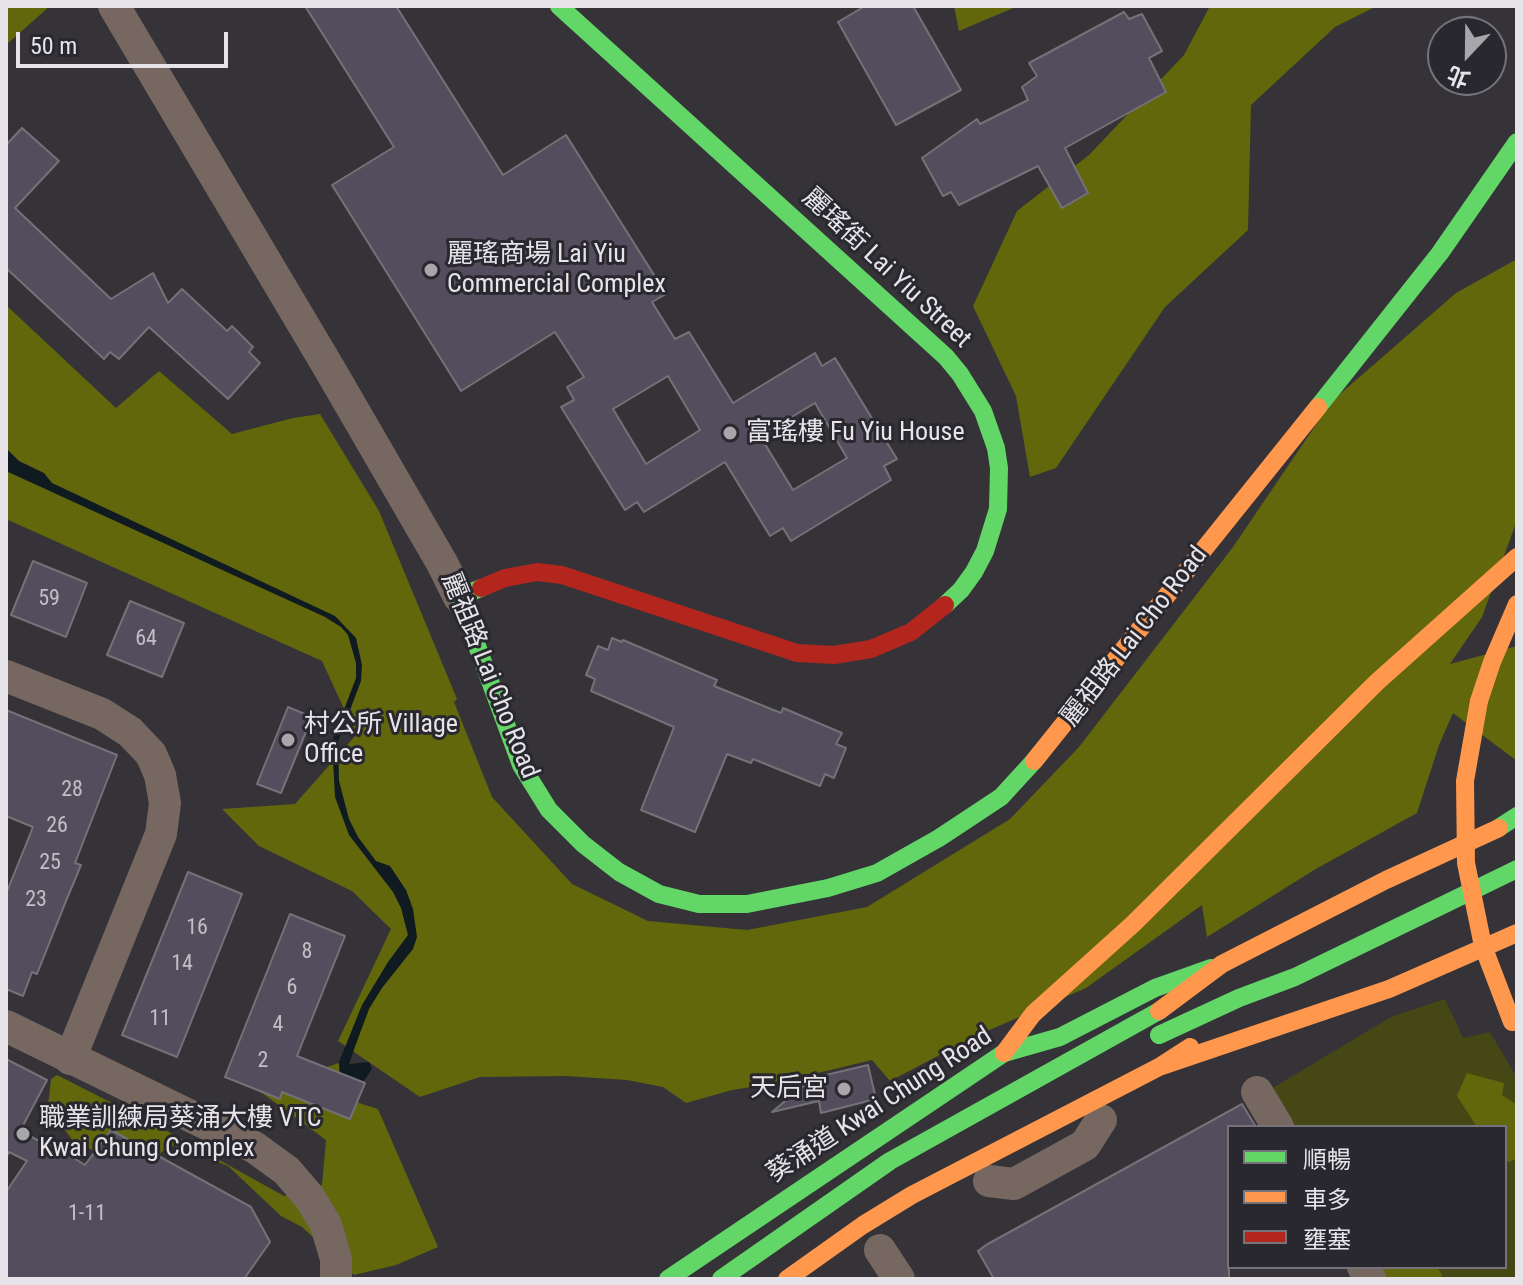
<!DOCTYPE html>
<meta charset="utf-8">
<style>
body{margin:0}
#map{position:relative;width:1523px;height:1285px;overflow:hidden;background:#353338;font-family:"Roboto Condensed","Noto Sans TC",sans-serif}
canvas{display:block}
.frame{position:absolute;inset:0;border:8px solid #e6e4e9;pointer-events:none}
.legend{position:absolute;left:1227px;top:1125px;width:280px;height:144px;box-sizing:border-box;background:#2a282f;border:2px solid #757379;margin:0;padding:10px 14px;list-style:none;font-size:24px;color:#e6e4e9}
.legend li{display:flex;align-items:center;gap:16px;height:40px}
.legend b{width:40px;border:2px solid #757379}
.north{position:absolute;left:1427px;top:16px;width:80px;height:80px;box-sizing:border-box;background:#2a282f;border:2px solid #757379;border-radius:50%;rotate:202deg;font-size:22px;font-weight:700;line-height:32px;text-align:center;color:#e6e4e9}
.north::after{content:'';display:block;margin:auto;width:28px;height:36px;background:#a8a6ab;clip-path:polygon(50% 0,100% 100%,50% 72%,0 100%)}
.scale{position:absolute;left:16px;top:32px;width:212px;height:36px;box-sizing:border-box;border:4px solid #e6e4e9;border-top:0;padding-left:10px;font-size:24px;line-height:28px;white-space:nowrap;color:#e6e4e9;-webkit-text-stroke:6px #2a282f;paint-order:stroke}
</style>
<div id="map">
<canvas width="1523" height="1285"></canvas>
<div class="frame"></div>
<ul class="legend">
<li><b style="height:10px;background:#63d668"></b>順暢</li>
<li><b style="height:10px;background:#ff974d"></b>車多</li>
<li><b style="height:10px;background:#b3261e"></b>壅塞</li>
</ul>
<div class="north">北</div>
<div class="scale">50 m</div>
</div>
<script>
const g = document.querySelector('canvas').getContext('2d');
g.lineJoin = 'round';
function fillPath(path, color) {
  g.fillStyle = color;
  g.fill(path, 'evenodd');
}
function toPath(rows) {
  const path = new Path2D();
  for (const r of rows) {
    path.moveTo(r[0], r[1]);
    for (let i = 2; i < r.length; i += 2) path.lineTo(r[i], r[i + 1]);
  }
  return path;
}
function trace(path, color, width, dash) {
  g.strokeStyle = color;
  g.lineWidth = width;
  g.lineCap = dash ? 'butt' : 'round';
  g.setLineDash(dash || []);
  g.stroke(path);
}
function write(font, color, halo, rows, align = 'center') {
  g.font = font + ' "Roboto Condensed","Noto Sans TC",sans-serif';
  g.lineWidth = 6;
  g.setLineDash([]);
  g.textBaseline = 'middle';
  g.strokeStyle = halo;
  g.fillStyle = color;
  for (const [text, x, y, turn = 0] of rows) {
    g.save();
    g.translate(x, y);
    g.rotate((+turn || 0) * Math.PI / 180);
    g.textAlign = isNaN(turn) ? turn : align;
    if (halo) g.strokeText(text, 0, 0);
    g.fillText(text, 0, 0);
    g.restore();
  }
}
fillPath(toPath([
 [1445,999,1463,1038,1490,1032,1517,1078,1517,1279,1385,1279,1378,1267,1505,1267,1505,1127,1293,1127,1271,1089,1391,1017]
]), '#454814');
fillPath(toPath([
 [6,6,50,6,6,45],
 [954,6,1018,6,959,31],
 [1210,6,1377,6,1335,27,1251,105,1248,230,1165,307,1056,468,1030,477,1016,396,973,306,1017,211,1089,155,1184,55],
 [1517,259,1517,520,1482,617,1450,664,1517,646,1517,761,1453,713,1439,745,1417,813,1314,870,1207,937,1202,905,1086,988,978,1035,890,1081,872,1060,776,1083,732,1090,686,1103,663,1087,627,1080,566,1076,480,1077,420,1097,338,1041,391,929,352,891,259,846,222,809,295,804,356,735,322,661,6,519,6,305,116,408,159,371,232,434,293,418,320,414,379,511,457,699,454,702,492,797,572,884,648,921,747,930,867,907,1010,819,1079,747,1233,547,1332,401,1456,293],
 [339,1063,340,1097,378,1109,438,1247,396,1265,354,1275,302,1227,281,1216,228,1166,171,1145,145,1165,76,1145,48,1107,51,1079,57,1075,167,1131,284,1196,322,1185,326,1140,258,1090],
 [1467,1073,1504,1083,1502,1095,1517,1105,1517,1158,1509,1162,1505,1159,1505,1127,1477,1127,1457,1096],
 [1386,1267,1437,1267,1442,1275,1440,1279,1385,1279,1380,1271]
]), '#62670c');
fillPath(toPath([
 [6,448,19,461,44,473,52,483,335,616,356,638,362,665,361,681,338,742,339,781,349,819,358,837,376,861,390,866,406,890,413,909,417,937,413,949,382,988,369,1009,356,1044,349,1064,369,1062,372,1069,363,1082,340,1073,339,1062,362,1005,388,962,408,935,401,908,393,892,349,835,335,797,332,741,356,678,356,663,348,635,341,627,325,617,6,471]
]), '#0f1b21');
const building = toPath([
 [305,6,396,6,503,175,566,135,666,294,652,302,675,339,689,332,733,403,815,353,822,366,835,358,897,459,884,466,891,480,791,541,783,528,770,536,725,462,644,512,637,502,625,510,561,407,574,400,567,387,584,377,555,332,461,391,332,185,394,147,305,6],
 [668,376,700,430,646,464,613,409,668,376],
 [815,403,847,458,793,490,760,436,815,403],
 [865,6,913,6,961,90,896,125,838,22,865,6],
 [1124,12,1129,19,1142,14,1162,51,1149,58,1166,92,1065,148,1088,193,1062,208,1038,166,959,205,951,192,943,196,922,158,977,119,980,124,1028,100,1022,87,1037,76,1029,63,1124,12],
 [22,128,59,161,15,208,111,299,153,273,168,303,182,289,227,331,232,326,253,347,249,352,260,363,228,399,149,327,119,359,110,352,104,359,6,268,6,145,22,128],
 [33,561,87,583,66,637,11,615,33,561],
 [130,601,184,623,162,677,107,655,130,601],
 [612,638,622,642,623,640,717,680,714,686,781,713,783,708,842,733,836,744,846,748,834,778,825,774,820,786,753,759,751,763,727,754,695,832,641,810,674,727,591,691,595,679,586,675,598,646,608,650,612,638],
 [288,707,312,717,281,793,257,784,288,707],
 [6,710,117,755,75,863,81,865,66,901,37,974,32,972,23,996,6,989,6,894,33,827,6,816,6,710],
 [188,872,242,894,177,1057,122,1035,188,872],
 [290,914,345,936,297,1056,365,1083,350,1119,282,1092,280,1099,225,1077,290,914],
 [6,1059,47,1080,20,1131,49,1146,53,1145,85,1165,111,1130,251,1207,270,1242,244,1279,6,1279,6,1192,27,1161,9,1152,6,1158,6,1059],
 [868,1065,876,1099,821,1113,819,1101,772,1112,813,1078,868,1065],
 [1242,1104,1256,1127,1229,1127,1229,1279,994,1279,978,1251,986,1245,1242,1104]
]);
fillPath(building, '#544d5d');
trace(building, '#737276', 2);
trace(toPath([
 [114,6,329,368,442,563,459,597],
 [6,676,102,714,130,732,151,754,160,775,165,803,161,834,70,1059],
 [6,1026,254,1147,287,1171,310,1198,326,1225,336,1259,336,1279],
 [1257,1092,1278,1127],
 [989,1181,1014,1184,1085,1145,1101,1120],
 [880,1250,899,1279],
 [1363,1267,1370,1279]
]), '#766761', 32);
trace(toPath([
 [559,6,946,357,960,374,983,411,996,448,999,468,998,509,985,551,974,572,961,590,945,605],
 [1318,407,1440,253,1517,142],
 [481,588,459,597,521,765,549,810,583,844,619,872,659,894,699,904,747,904,828,888,877,873,939,838,1001,797,1034,761],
 [1500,827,1517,816],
 [1159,1035,1239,998,1295,977,1517,869],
 [668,1279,1004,1053,1060,1037,1155,988,1211,968],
 [721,1279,890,1161,1159,1011]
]), '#63d668', 18);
trace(toPath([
 [1479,701,1492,662,1517,604],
 [1034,761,1318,407],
 [1159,1011,1222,964,1386,880,1499,828],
 [1004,1053,1033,1014,1133,924,1377,682,1517,557],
 [1159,1067,1389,989,1517,933],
 [787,1279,863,1225,912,1195,1159,1067,1190,1047]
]), '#ff974d', 18);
trace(toPath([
 [481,588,505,578,537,572,562,575,797,653,834,655,871,649,911,632,945,605]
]), '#b3261e', 18);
trace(toPath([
 [1479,701,1465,781,1466,863,1483,946,1512,1022]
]), '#ff974d', 18);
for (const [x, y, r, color] of [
 [431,270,8,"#a8a6ab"],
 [730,433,8,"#a8a6ab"],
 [288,740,8,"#a8a6ab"],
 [844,1089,8,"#a8a6ab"],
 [23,1134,8,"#a8a6ab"]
]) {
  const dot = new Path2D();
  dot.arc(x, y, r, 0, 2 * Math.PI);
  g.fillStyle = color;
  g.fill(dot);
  trace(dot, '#2a282f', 3);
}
write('22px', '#c2bec6', null, [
 ["59",49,599],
 ["64",146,639],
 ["28",72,790],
 ["26",57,826],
 ["25",50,863],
 ["23",36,900],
 ["16",197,928],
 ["8",307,952],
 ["14",182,964],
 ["6",292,988],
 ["11",160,1019],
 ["4",278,1025],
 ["2",263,1061],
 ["1-11",87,1214]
]);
write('26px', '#e6e4e9', '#2a282f', [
 ["麗瑤商場 Lai Yiu",447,255],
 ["Commercial Complex",447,285],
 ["富瑤樓 Fu Yiu House",746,433],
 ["村公所 Village",304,725],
 ["Office",304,755],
 ["天后宮",828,1089,"right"],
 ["職業訓練局葵涌大樓 VTC",39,1119],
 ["Kwai Chung Complex",39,1149]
], 'left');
write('26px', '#e6e4e9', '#2a282f', [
 ["麗瑤街 Lai Yiu Street",886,269,43],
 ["麗祖路 Lai Cho Road",1135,637,-52],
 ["麗祖路 Lai Cho Road",489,676,68],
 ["葵涌道 Kwai Chung Road",880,1106,-33]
]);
</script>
